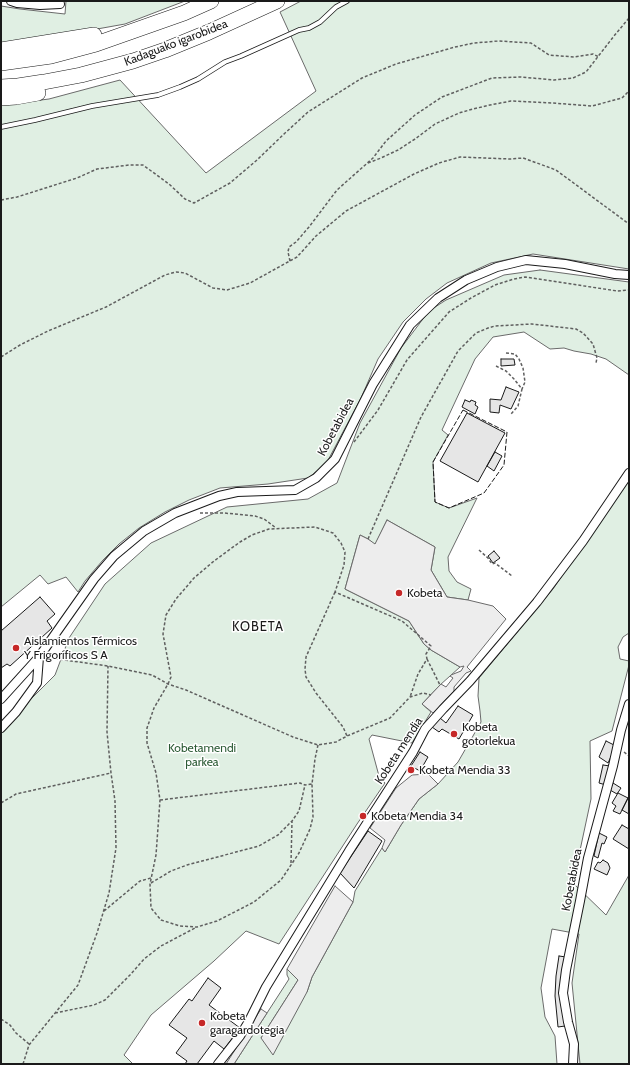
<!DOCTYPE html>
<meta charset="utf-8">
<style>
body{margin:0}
#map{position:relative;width:630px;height:1065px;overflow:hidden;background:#fff;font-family:Cabin,sans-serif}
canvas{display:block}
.frame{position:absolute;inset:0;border:2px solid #1a1a1a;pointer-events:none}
</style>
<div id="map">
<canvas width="630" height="1065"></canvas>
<div class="frame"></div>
</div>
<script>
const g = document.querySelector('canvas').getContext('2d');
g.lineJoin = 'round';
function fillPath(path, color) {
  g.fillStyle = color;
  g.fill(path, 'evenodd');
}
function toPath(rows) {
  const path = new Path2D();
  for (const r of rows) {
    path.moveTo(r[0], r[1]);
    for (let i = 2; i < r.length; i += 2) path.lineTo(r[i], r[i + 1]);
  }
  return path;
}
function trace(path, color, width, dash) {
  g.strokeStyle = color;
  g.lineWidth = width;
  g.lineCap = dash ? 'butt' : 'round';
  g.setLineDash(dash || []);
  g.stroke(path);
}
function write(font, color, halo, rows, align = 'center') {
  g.font = font + ' Cabin,sans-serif';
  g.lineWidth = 3;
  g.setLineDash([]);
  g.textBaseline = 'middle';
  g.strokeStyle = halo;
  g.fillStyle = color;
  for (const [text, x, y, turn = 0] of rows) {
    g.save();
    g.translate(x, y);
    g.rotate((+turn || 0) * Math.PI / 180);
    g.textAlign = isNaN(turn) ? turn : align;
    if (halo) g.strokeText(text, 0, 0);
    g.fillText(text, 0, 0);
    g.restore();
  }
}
const green = toPath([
 [66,1,185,1,125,24,58,36,1,43,1,6,20,9,65,14,66,1],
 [301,1,629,1,629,269,533,254,491,263,447,283,426,299,403,322,378,359,361,398,326,464,308,478,268,484,220,488,189,500,165,512,139,528,119,544,103,560,85,581,78,592,66,577,48,584,40,575,1,607,1,105,49,99,120,80,206,173,316,91,280,12,301,1],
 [540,270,629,282,629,375,606,359,591,354,574,351,564,348,550,349,524,332,493,337,475,359,442,430,448,435,433,462,435,502,449,508,477,498,448,557,449,571,457,582,471,589,468,600,447,597,431,570,435,547,387,520,375,545,368,539,360,535,345,589,409,621,424,644,431,650,460,667,440,685,422,704,431,712,412,743,372,735,369,739,379,776,385,783,357,824,279,944,246,931,214,961,151,1015,124,1055,133,1064,1,1064,1,729,55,675,69,638,105,584,151,543,227,507,308,499,337,483,360,423,401,348,429,311,446,300,504,275,540,270],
 [629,478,629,633,623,637,618,647,620,659,629,661,629,665,612,731,590,741,591,799,573,883,606,915,629,875,629,1064,580,1064,572,983,579,934,552,929,541,988,545,1017,555,1036,557,1064,234,1064,289,979,287,975,287,969,298,980,261,1038,307,992,312,977,353,902,355,891,382,848,385,852,401,825,419,799,438,784,458,762,481,722,480,711,478,696,479,678,553,589,629,478]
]);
fillPath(green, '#e0efe3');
trace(green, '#6a6a6a', 1);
const parking = toPath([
 [387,520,435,547,431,570,447,597,468,600,493,606,506,619,467,667,471,671,466,673,454,687,454,691,433,713,422,704,441,684,446,687,453,678,450,676,451,675,461,671,464,666,460,667,431,650,424,644,409,621,345,589,360,535,368,539,375,544,387,520],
 [428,774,438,784,419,799,401,825,385,852,382,848,385,840,370,828,396,788,412,775,428,774],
 [335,886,353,902,312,977,307,992,273,1055,261,1038,298,980,287,969,335,886],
 [261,1009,267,1013,234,1064,226,1064,261,1009]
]);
fillPath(parking, '#ededed');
trace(parking, '#6a6a6a', 1);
const building = toPath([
 [501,359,514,359,515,365,501,366,501,359],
 [506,387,519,392,511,409,500,405,499,413,490,412,490,399,501,400,506,387],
 [465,400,470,402,471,400,476,402,475,405,478,407,475,414,462,407,465,400],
 [467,413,505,433,478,482,440,461,467,413],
 [495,452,502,456,494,471,487,466,495,452],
 [494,551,500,558,493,563,488,556,494,551],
 [40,597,55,614,47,621,52,628,10,666,7,664,1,668,1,631,40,597],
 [458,706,473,715,459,739,442,729,439,732,432,727,440,718,446,723,458,706],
 [606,741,616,746,608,763,599,757,606,741],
 [420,752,428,757,420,771,411,766,420,752],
 [603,765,610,766,606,785,599,783,603,765],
 [613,783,621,788,617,794,610,790,613,783],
 [618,793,628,798,620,814,613,811,616,806,612,803,618,793],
 [628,798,629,799,629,814,622,810,628,798],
 [622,825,629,829,629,849,613,839,622,825],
 [368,831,382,841,354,888,340,873,368,831],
 [599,833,607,837,604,844,602,843,598,858,594,856,599,833],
 [603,860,608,863,610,868,607,875,594,869,598,862,600,863,603,860],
 [559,956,566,957,565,1026,558,1027,555,996,556,976,559,956],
 [208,978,221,988,209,1005,240,1028,224,1049,214,1041,197,1064,185,1064,187,1061,176,1053,187,1038,169,1025,189,999,192,1001,208,978]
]);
fillPath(building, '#e6e6e6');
trace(building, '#1a1a1a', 1);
const lane = toPath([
 [1,127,35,120,92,106,158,95,180,87,198,79,225,62,241,56,299,30,309,28,320,22,336,7,347,1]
]);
const street = toPath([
 [11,1,17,3,40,5,60,4],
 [1,699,39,657,94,579,114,556,144,531,175,513,219,496,237,492,295,490,316,478,335,459,373,384,410,325,438,298,466,280,497,267,526,260,565,264,615,274,629,275],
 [1,728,16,712,37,683,39,657],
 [218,1064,240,1036,249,1021,266,987,349,851,413,752,425,729,443,709,470,681,537,602,583,541,629,473],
 [573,1064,574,1044,568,1022,563,993,566,970,580,901,588,858,613,766,621,730,629,704]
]);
const highway = toPath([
 [1,50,94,35],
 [1,63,51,56,96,44,184,13,211,1],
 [1,87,18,86,44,82,81,75,133,61,165,50,209,32,277,1],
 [1,98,16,97,38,93]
]);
trace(lane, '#1a1a1a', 5.5);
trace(street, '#1a1a1a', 10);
trace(highway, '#1a1a1a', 16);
trace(toPath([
 [368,163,381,158,398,150,415,139,435,124,459,113,473,109,490,105,511,101,552,103,592,106,622,98,629,91],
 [1,200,17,197,77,178,97,169,129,165,143,165,169,184,185,199,194,203,230,183,257,160,284,134,308,112,362,78,396,64,455,47,474,43,499,41,531,43,549,55,574,57,593,54,599,57],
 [290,261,288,252,289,247,296,242,309,227,337,190,373,158,386,141,415,115,442,97,492,78,521,77,554,80,573,78,586,72,614,36,629,18],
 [506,353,515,354,519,359,523,368,525,382,522,389],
 [1,357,20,345,48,331,106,307,165,275,176,272,185,273,213,288,227,290,250,283,297,257,316,236,346,211,414,174,439,163,460,157,510,159,523,158,537,163,556,170,629,224],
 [496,366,506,371,514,379,522,389,518,406,511,414],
 [354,442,378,410,407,360,449,312,471,298,495,285,514,279,525,277,617,291,629,290],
 [200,513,224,513,255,516,264,519,276,528],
 [368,539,421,417,458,351,476,333,488,328,495,326,532,324,576,329,583,333,593,344,597,358,596,363],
 [479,550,488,558,492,564,495,563,512,576],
 [335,592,306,657,305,669,306,677,316,693,343,727,347,736],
 [50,658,108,666,152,675,168,684,186,690,293,737,318,745,336,742,347,736,390,718,410,697,423,693,431,695],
 [427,659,440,685],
 [318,745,315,759,312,784,313,817,310,829,299,853,281,880,254,902,217,921,197,927,180,926,161,920,151,908,150,884,156,855,160,800,156,773,147,743,147,728,154,708,168,684,171,677,163,634,166,615,176,599,194,578,214,561,240,542,252,535,269,529,315,527,333,533,341,543,345,552,344,565,335,592,402,621,431,646,426,654,427,659,418,674,410,697],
 [624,752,629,756],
 [160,800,300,783,305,785,312,784],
 [1,803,16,794,111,773],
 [291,863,292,821],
 [151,883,171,871,187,865,259,846,278,835,292,821,299,811,305,785],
 [104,911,140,881,151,878],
 [55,1013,94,1005,105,1000,130,975,144,959,161,946,195,928],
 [1,1019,10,1025,16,1033,29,1044],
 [23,1064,29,1045,78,985,97,933,109,893,116,848,115,801,111,773,107,732,108,666]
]), '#5f5f5f', 1.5, [3, 2]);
trace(lane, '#fff', 4);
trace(street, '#fff', 8);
trace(highway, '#fff', 15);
trace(toPath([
 [463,410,507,432,504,465,484,493,449,508,435,502,433,462,463,410]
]), '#1a1a1a', 1, [5, 2]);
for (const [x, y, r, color] of [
 [399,593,4,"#c62828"],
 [16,648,4,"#c62828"],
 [454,734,4,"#c62828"],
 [411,770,4,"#c62828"],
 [363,816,4,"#c62828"],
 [202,1023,4,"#c62828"]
]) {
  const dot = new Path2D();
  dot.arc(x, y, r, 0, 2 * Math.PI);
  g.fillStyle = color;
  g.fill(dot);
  trace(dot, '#fff', 1.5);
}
write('12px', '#1a1a1a', '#fff', [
 ["Kadaguako igarobidea",176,43,-21],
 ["Kobetabidea",336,427,-62],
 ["Kobeta mendia",399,751,-57],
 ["Kobetabidea",572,880,-79]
]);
write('12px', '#1a1a1a', '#fff', [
 ["Kobeta",407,593],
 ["Aislamientos Térmicos",24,641],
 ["Y Frigoríficos S A",24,655],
 ["Kobeta",462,727],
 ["gotorlekua",462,741],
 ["Kobeta Mendia 33",419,770],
 ["Kobeta Mendia 34",371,816],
 ["Kobeta",210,1016],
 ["garagardotegia",210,1030]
], 'left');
write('12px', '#2b5a34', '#fff', [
 ["Kobetamendi",202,748],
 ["parkea",202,762]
]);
g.letterSpacing = '1px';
write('13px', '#1a1a1a', '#fff', [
 ["KOBETA",258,627]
]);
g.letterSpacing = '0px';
</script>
